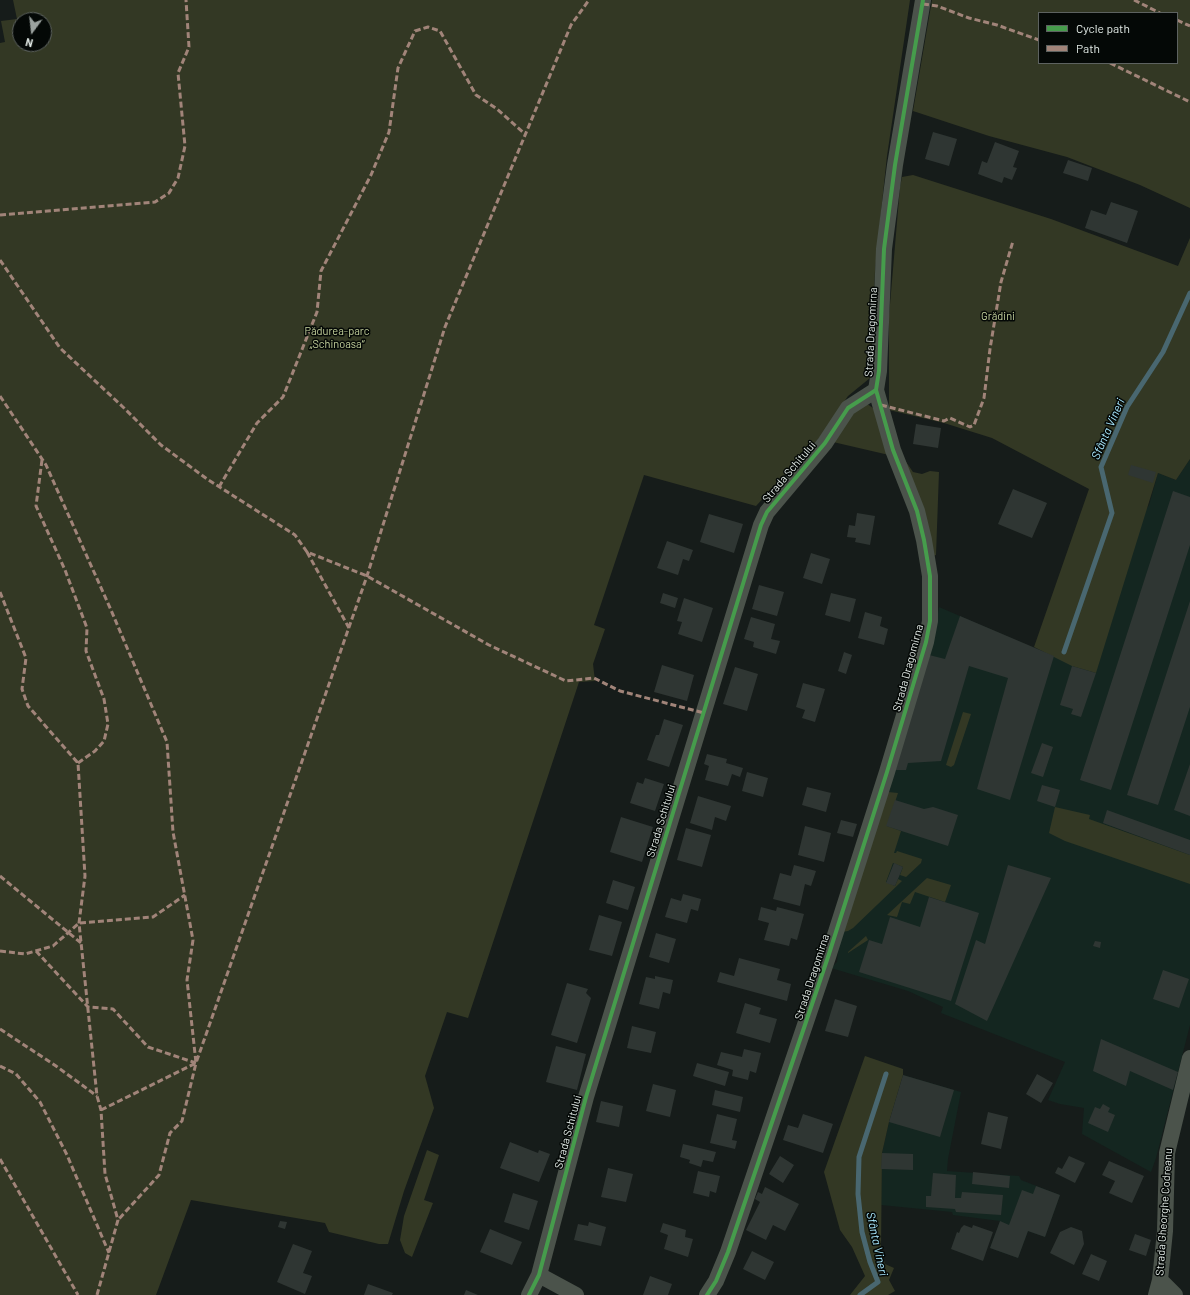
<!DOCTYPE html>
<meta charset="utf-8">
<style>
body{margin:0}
#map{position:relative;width:1190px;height:1295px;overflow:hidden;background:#161c1a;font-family:Barlow,sans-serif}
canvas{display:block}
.legend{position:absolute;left:1038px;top:12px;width:140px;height:52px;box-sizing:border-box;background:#040806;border:1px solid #5d6260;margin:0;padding:5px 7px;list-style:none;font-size:12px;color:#e2eae6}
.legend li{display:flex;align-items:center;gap:8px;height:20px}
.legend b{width:20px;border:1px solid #5d6260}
.north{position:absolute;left:12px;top:12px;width:40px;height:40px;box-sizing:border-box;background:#040806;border:1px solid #5d6260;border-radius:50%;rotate:195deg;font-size:11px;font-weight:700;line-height:16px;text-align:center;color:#e2eae6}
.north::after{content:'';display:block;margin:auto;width:14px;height:18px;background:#9ba29f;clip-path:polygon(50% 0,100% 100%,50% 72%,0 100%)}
</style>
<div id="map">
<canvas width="1190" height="1295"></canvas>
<ul class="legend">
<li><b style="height:5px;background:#469c4c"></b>Cycle path</li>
<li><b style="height:5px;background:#a18479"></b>Path</li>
</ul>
<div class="north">N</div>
</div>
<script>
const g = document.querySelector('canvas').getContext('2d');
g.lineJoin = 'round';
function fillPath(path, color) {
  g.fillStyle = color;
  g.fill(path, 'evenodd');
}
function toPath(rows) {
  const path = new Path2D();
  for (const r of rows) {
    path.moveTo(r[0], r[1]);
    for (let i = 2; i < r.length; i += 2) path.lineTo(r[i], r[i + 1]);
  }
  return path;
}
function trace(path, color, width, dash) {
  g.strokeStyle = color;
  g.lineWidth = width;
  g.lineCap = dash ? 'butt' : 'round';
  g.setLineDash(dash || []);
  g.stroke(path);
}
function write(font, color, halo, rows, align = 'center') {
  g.font = font + ' Barlow,sans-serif';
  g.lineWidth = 3;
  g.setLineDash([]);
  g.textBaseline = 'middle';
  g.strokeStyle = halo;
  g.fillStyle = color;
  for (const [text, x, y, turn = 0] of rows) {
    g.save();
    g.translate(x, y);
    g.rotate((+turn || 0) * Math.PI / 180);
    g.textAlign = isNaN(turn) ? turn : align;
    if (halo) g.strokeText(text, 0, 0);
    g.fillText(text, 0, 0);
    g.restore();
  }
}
fillPath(toPath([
 [1190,459,1190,1025,1156,1158,1151,1172,1082,1134,1084,1108,1060,1104,1048,1100,1065,1062,941,1013,943,1007,908,991,831,968,837,962,839,943,934,637,939,607,1053,656,1149,505,1158,473,1176,480],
 [903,1075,961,1092,948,1159,947,1171,1019,1176,1021,1180,1060,1195,1045,1237,1028,1231,1018,1258,990,1248,1000,1221,953,1215,952,1212,881,1205,882,1153,889,1122]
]), '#142620');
fillPath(toPath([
 [13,0,910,0,887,156,883,193,875,271,870,378,848,396,820,437,756,506,644,475,594,625,605,629,593,664,595,681,579,682,468,1018,447,1012,425,1076,434,1108,404,1191,388,1244,379,1244,329,1232,325,1223,191,1200,156,1295,0,1295,0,43,5,42,1,21,17,19],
 [20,20,44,20,44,44,20,44],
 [932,0,1190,0,1190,208,1140,185,1067,157,989,136,913,111],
 [1039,13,1177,13,1177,63,1039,63],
 [913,175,1051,219,1178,266,1190,238,1190,459,1176,480,1158,473,1096,673,1072,666,1034,647,1089,489,992,438,944,423,889,410,889,316,900,187,902,177],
 [866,403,877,411,889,455,833,442,857,406],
 [900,453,913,472,922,474,930,471,939,472,936,555,933,556],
 [963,712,971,714,954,765,951,767,946,765],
 [888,792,898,793,887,826,901,831,894,853,896,853,897,851,922,859,921,863,906,877,900,875,903,867,893,863,886,882,895,886,898,879,902,881,853,928,848,931,842,932],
 [1055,807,1090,815,1089,819,1190,855,1190,884,1065,841,1049,833],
 [927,878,951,885,945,902,915,892,910,904,902,902,897,917,887,915],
 [866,936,868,940,848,953,848,952],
 [865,1056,903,1069,903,1075,889,1122,882,1153,881,1249,885,1264,894,1268,889,1280,895,1291,888,1295,850,1295,865,1276,852,1247,840,1230,824,1172],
 [427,1150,439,1155,424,1200,433,1203,412,1257,405,1253,400,1240,404,1216]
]), '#333824');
trace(toPath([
 [1064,652,1112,513,1101,467,1127,407,1163,352,1190,293],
 [860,1295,878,1282,870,1262,862,1232,858,1194,859,1157,886,1074]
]), '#496770', 5);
fillPath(toPath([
 [933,132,957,139,949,166,925,159],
 [995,142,1019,151,1013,167,1017,168,1012,180,1004,177,1002,183,978,174,982,161,987,163],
 [1068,160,1092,168,1088,181,1063,173],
 [1111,202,1138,211,1127,243,1085,228,1091,210,1106,215],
 [916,424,941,428,938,448,913,444],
 [1131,465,1156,472,1153,483,1128,475],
 [1013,489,1047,503,1032,538,998,524],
 [1173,491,1190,497,1190,545,1111,790,1080,780],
 [857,513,875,516,870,545,855,542,856,538,847,537,849,525,855,526],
 [709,514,743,524,734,553,700,542],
 [667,541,693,550,689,561,683,559,678,575,657,568],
 [811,553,830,559,822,584,803,578],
 [759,585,784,592,777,616,752,609],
 [663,593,678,598,675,608,660,603],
 [831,593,856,599,850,622,825,615],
 [684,598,713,608,702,642,678,634,682,622,677,621],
 [1190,601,1190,707,1158,805,1127,795],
 [865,612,882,617,880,626,888,629,884,645,858,638],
 [960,616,1054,656,1010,800,977,789,1008,678,969,666,941,761,908,763,906,770,894,770,929,655,945,659],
 [751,617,775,624,771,639,780,641,776,654,753,647,754,642,744,639],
 [844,652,852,655,846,674,838,671],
 [662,665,694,675,687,701,654,692],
 [1072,666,1096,673,1081,717,1071,714,1073,709,1060,705],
 [735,667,758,674,747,711,723,704],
 [803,683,825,689,815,722,802,718,805,710,796,707],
 [664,719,683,725,669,767,647,760,656,735,659,735],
 [1042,743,1053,747,1043,777,1031,773],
 [707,754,727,759,726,763,743,768,740,777,732,774,728,786,705,780,709,766,704,764],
 [1190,764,1190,816,1174,810],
 [747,772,768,778,763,797,742,791],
 [645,778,664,784,655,811,630,803,637,782,643,784],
 [1042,785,1060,790,1055,807,1037,801],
 [807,787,831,793,826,812,802,805],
 [698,796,731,806,726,821,715,817,712,830,690,823],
 [895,800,924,809,933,807,958,815,948,846,886,826],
 [1107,810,1190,840,1190,855,1103,823],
 [621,817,653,827,642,862,610,852],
 [841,820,857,824,853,837,837,833],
 [805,826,831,833,824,862,798,855],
 [686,828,711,835,702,867,677,860],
 [894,863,903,867,895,886,886,883],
 [794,865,816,871,811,886,805,884,800,906,773,899,780,873,791,876],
 [1008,865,1051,878,987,1021,955,1004,976,940,985,944],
 [613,880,635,887,628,910,606,903],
 [683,894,701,899,698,911,691,909,687,923,665,917,671,898,681,901],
 [929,897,979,913,951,1001,859,972,869,940,882,944,890,917,920,927],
 [761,907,776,911,777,907,804,914,797,940,791,938,789,946,764,940,769,923,758,920],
 [599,915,622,922,612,956,589,950],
 [656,933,676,939,669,963,649,957],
 [1095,941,1101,942,1100,948,1093,946],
 [739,958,780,969,777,980,791,984,787,1001,717,982,720,972,734,976],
 [1163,970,1189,979,1179,1008,1153,999],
 [655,976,673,980,670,994,663,992,659,1009,639,1004,646,977,655,979],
 [567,983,588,989,586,993,591,998,577,1043,551,1035],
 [835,999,857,1006,848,1037,825,1031],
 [745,1003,761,1008,759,1014,777,1019,770,1043,736,1033],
 [632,1026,656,1032,651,1053,627,1048],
 [1101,1039,1178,1072,1173,1090,1130,1071,1126,1086,1093,1071],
 [556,1046,586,1054,577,1090,546,1082],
 [744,1049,761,1053,756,1073,750,1071,748,1080,732,1076,733,1070,717,1065,721,1052,742,1057],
 [697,1063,729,1072,725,1086,693,1076],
 [1037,1074,1053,1083,1041,1103,1026,1094],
 [903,1075,954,1090,940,1137,889,1122],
 [653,1084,676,1090,670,1117,646,1111],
 [715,1090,743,1097,740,1112,712,1105],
 [601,1101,623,1106,619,1127,596,1122],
 [1103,1104,1110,1108,1108,1112,1115,1115,1108,1132,1088,1123,1095,1107,1100,1109],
 [988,1112,1008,1117,1001,1149,981,1144],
 [717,1114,737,1119,732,1140,737,1141,735,1149,710,1143],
 [803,1114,833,1124,823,1153,783,1140,788,1125,798,1128],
 [510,1142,538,1153,539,1150,550,1154,539,1182,500,1168],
 [683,1144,716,1152,713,1162,703,1160,701,1167,689,1163,690,1160,680,1157],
 [882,1153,913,1154,913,1170,881,1169],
 [780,1156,794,1165,783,1183,769,1174],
 [1069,1156,1085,1163,1075,1183,1055,1173,1058,1167,1062,1169],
 [1109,1161,1144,1176,1132,1203,1109,1193,1115,1181,1102,1175],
 [608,1168,633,1174,626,1202,601,1197],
 [698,1171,720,1176,716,1193,710,1191,709,1197,693,1193],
 [973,1172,1010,1176,1009,1188,972,1184],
 [933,1173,956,1175,955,1198,961,1198,962,1192,1003,1195,1001,1215,956,1212,955,1209,926,1207,926,1196,931,1196],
 [1036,1186,1060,1195,1045,1237,1028,1231,1018,1258,990,1248,1000,1221,1009,1225,1022,1190,1033,1194],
 [765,1187,799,1204,785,1231,773,1225,766,1240,746,1230,760,1202,755,1199,758,1192,762,1194],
 [513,1193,538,1201,529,1230,504,1222],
 [280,1221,287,1222,285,1229,278,1227],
 [589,1222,606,1227,601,1246,574,1240,578,1224,588,1226],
 [663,1223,686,1230,685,1237,693,1239,688,1257,664,1249,668,1235,660,1232],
 [964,1225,972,1228,973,1225,993,1232,983,1261,951,1249,957,1232,959,1233,961,1228],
 [1071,1227,1082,1231,1084,1244,1074,1265,1050,1253,1060,1232],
 [490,1229,522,1242,512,1265,480,1252],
 [1135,1234,1151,1240,1146,1256,1129,1250],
 [293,1244,312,1251,303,1273,312,1276,305,1294,277,1282],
 [752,1251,774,1262,765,1280,743,1269],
 [1091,1254,1107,1261,1099,1281,1082,1274],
 [650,1276,672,1284,668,1295,643,1295],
 [368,1284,393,1293,392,1295,364,1295],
 [466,1290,478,1295,464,1295]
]), '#2f3633');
trace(toPath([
 [539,1275,576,1295],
 [1160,1280,1175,1295],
 [529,1295,539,1275,586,1097,761,525,767,512,825,443,848,408,876,390],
 [707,1295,716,1281,728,1252,828,957,887,772,926,642,930,621,930,576,924,540,917,511,893,450,876,390,879,371,884,249,895,165,923,0],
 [1156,1295,1160,1280,1165,1231,1167,1153,1190,1058]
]), '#4b534b', 16);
trace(toPath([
 [1134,0,1160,13],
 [923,4,937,6,969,18,997,25,1039,40],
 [1177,20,1190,26],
 [1110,63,1190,102],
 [0,215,155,202,169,193,178,178,185,146,178,73,189,47,186,0],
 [0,260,60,348,124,408,161,445,207,479,295,535,307,552,367,576,489,645,566,681,594,678,620,691,704,713],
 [0,396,46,465,111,610,167,742,173,832,193,940,187,980,196,1063,182,1121,170,1133,159,1175,118,1220],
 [881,405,944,421,950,418,970,427,974,425,984,398,990,349,1001,282,1013,241],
 [42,460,36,506,65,570,87,628,86,651,104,699,108,724,104,741,95,751,78,763],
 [219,487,257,423,283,397,317,312,321,271,371,175,389,132,398,68,415,31,428,27,440,31,476,95,497,109,525,134],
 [307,552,349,628],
 [0,592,26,658,22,689,28,706,78,763,85,876,79,923,97,1096,101,1110,105,1174,118,1220,97,1295],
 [0,876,81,943],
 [0,951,25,954,53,946,79,923,153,917,185,895],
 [36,951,88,1007,113,1009,148,1047,196,1063],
 [0,1029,56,1066,97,1096],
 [0,1066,16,1074,40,1102,67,1155,109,1253],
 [101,1110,196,1063,367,576,445,327,571,25,589,0],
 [0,1159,78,1295]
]), '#a18479', 3, [6, 3]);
trace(toPath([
 [529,1295,539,1275,586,1097,761,525,767,512,825,443,848,408,876,390],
 [707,1295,716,1281,728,1252,828,957,887,772,926,642,930,621,930,576,924,540,917,511,893,450,876,390,879,371,884,249,895,165,923,0]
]), '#469c4c', 4);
write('11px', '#c6d39e', '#040806', [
 ["Grădini",998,316],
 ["Pădurea-parc",337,331],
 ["„Schinoasa“",337,344]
]);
write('11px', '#e2eae6', '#040806', [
 ["Strada Dragomirna",871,332,-87],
 ["Strada Schitului",789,472,-50],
 ["Strada Dragomirna",908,668,-75],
 ["Strada Schitului",661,821,-73],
 ["Strada Dragomirna",812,977,-72],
 ["Strada Schitului",568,1132,-75],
 ["Strada Gheorghe Codreanu",1164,1212,-86]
]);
write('italic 12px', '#a8e8fe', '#040806', [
 ["Sfânta Vineri",1108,429,-66],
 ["Sfânta Vineri",877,1244,78]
]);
</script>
